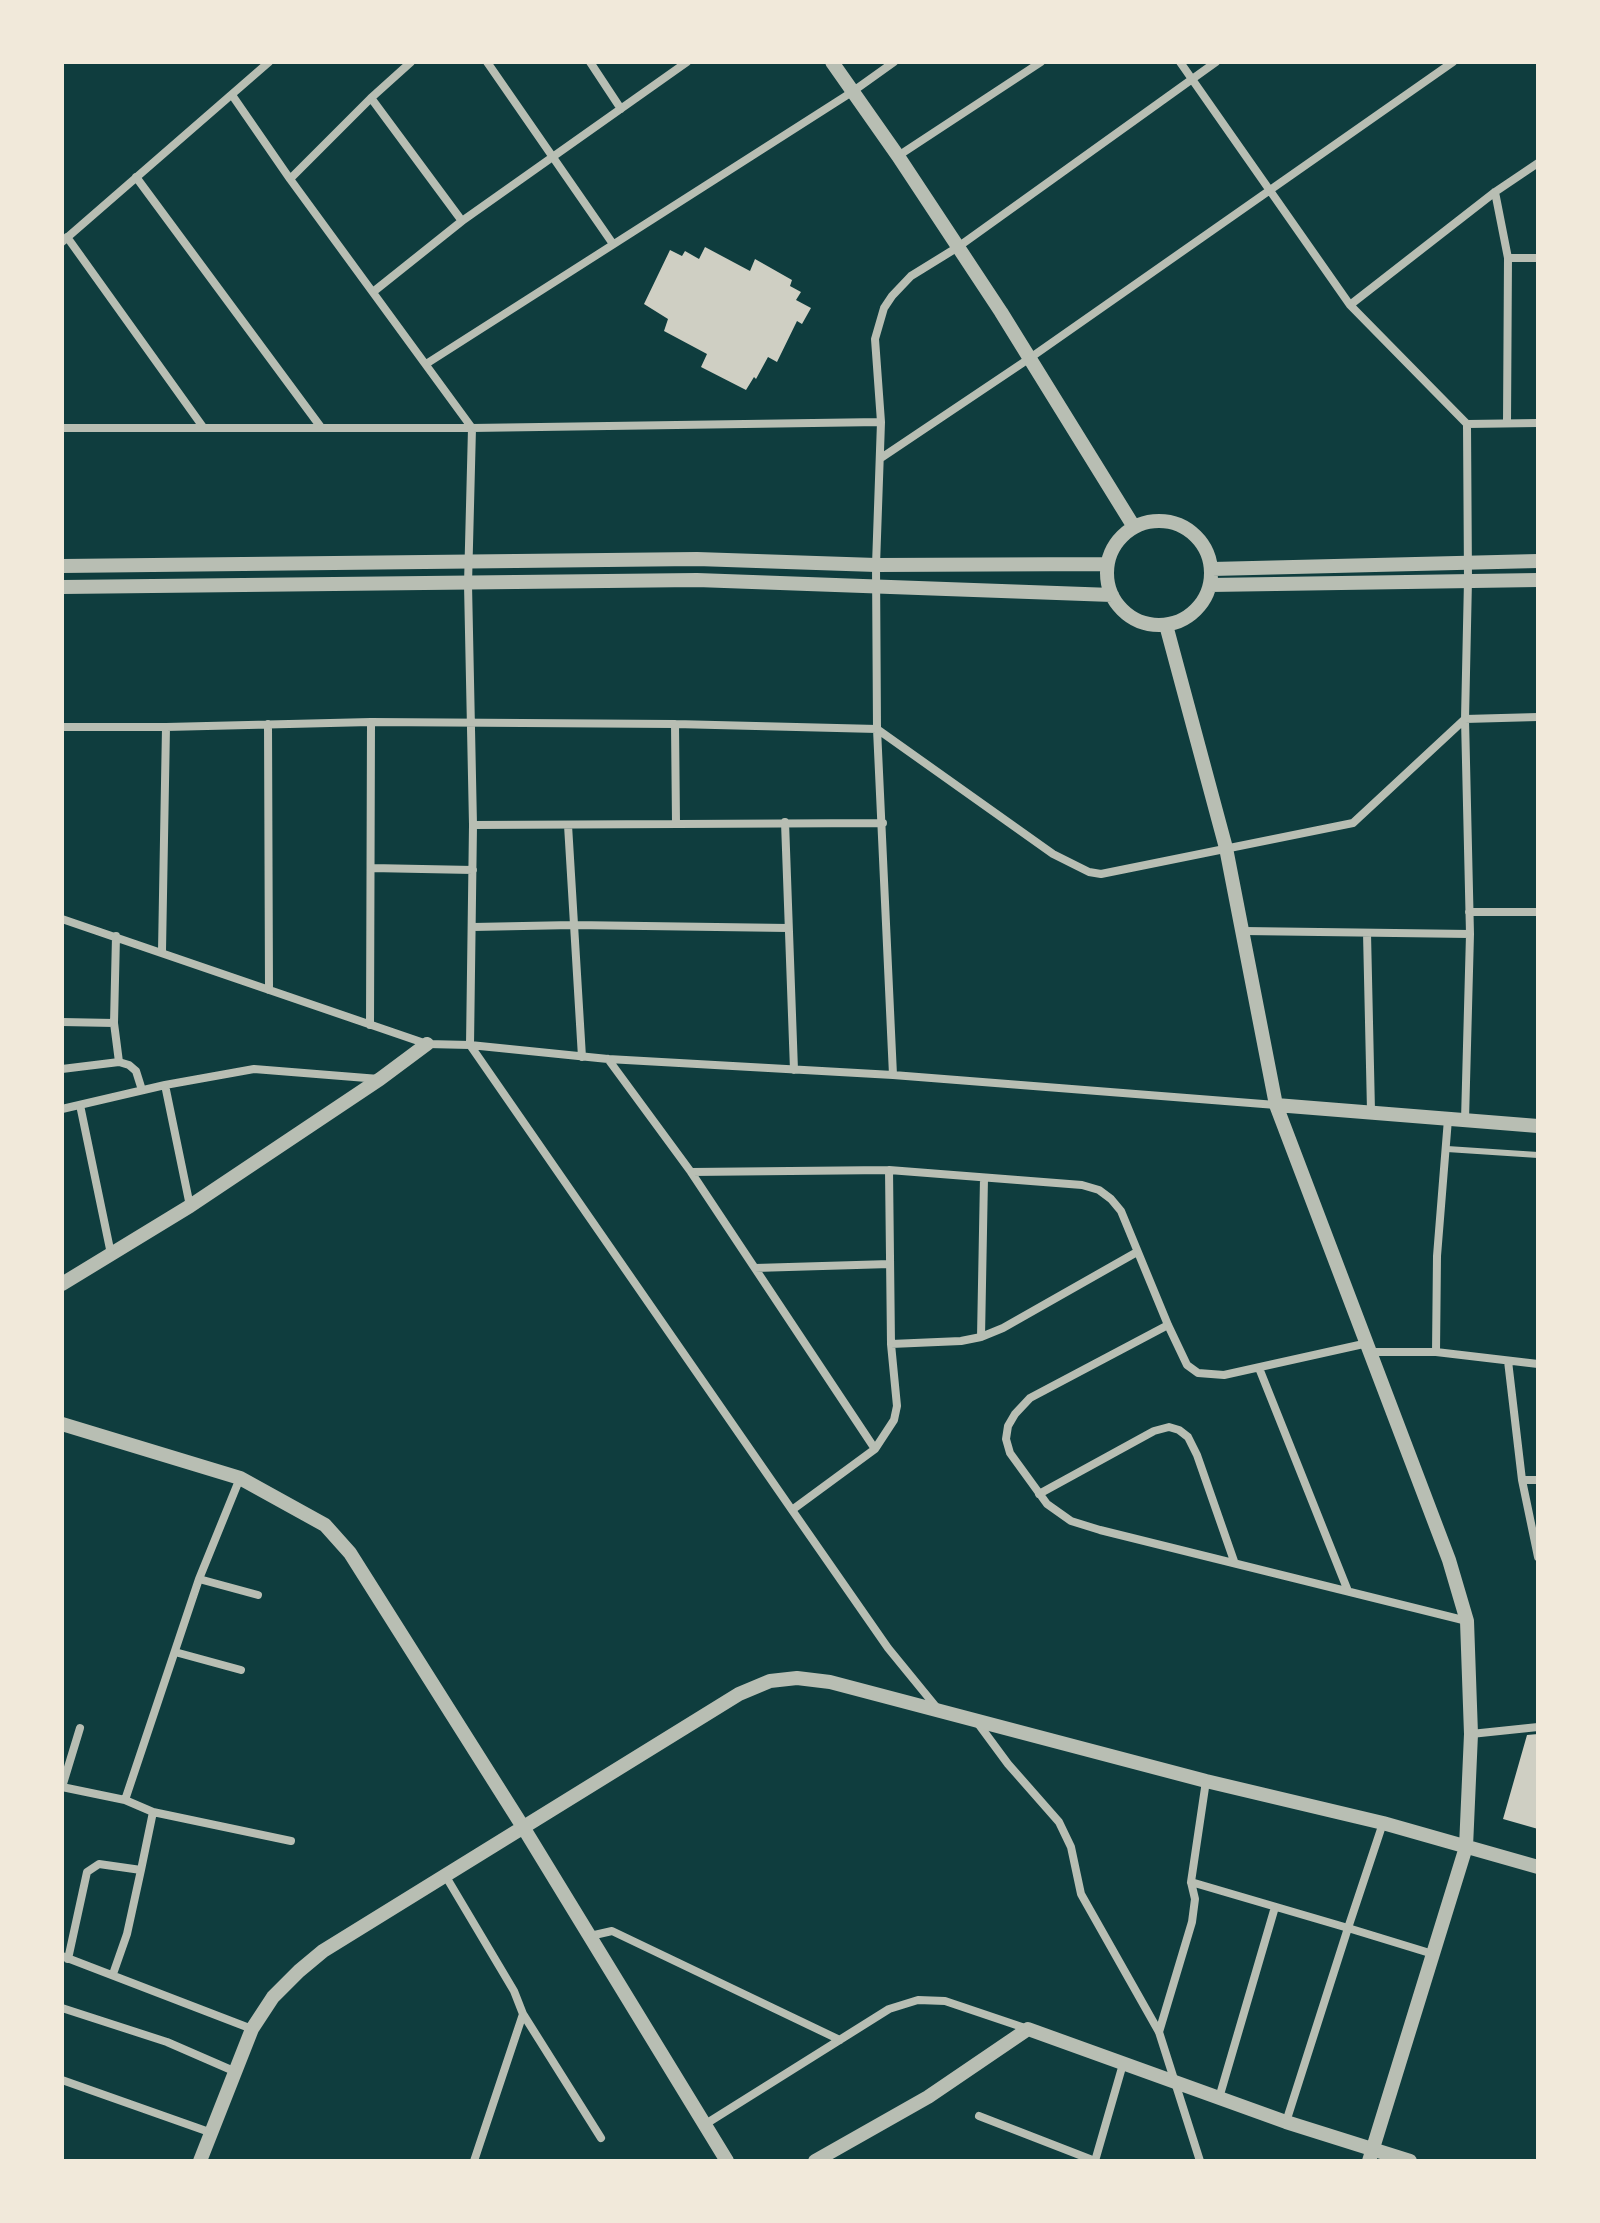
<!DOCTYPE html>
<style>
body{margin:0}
#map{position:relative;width:1600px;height:2223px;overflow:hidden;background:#0f3d3e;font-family:Figtree,sans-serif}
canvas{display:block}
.frame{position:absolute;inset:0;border:64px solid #f1e9da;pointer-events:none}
</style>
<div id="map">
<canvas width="1600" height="2223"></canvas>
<div class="frame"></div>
</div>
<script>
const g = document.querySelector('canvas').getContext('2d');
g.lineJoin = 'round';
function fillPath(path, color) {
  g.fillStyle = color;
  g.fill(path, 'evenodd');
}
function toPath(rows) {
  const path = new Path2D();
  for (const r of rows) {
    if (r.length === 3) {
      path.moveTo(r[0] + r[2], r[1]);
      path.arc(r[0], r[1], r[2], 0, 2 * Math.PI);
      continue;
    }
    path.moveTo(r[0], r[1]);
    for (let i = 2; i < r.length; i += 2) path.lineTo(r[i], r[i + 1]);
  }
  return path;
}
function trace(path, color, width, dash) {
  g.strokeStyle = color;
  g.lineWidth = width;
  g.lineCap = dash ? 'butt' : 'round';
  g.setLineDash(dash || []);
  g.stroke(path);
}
fillPath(toPath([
 [705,247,750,271,755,259,792,280,790,286,801,292,796,300,811,308,802,324,797,321,777,362,768,357,756,379,754,377,746,390,701,367,707,354,664,331,668,319,644,304,670,250,682,256,685,251,699,259],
 [1538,1734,1538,1829,1503,1819,1527,1735]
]), '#cfcfc3');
trace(toPath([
 [1447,1149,1538,1155]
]), '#b8beb3', 6);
trace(toPath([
 [487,62,613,244],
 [590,62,621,109],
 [1180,62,1350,305,1467,424,1468,580,1465,719,1470,934,1465,1120],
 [232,95,290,179,472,428,468,584,473,825,470,1045,792,1510,888,1648,937,1708],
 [371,98,411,62],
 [898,156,1041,62],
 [136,177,320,426],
 [290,179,371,98,462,221],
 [1495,192,1508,258,1538,258],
 [67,237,203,427],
 [62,242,269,62],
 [373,292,462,221,687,62],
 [1350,305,1495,192,1538,163],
 [426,364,852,92,894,62],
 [881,422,875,339,884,308,892,296,911,276,958,247,1216,62],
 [1507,423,1508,258],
 [1467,424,1538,423],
 [62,428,472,428,881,422,876,565,877,729,893,1075],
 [881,458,1030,358,1453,62],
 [268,724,269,990],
 [675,724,676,823],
 [62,727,166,727,371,722,675,724,877,729,1053,854,1089,872,1101,874,1353,823,1465,719,1538,717],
 [785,822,794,1070],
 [473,825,883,823],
 [568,825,582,1057],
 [371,868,473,870],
 [1469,912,1538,912],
 [62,919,427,1044,470,1045,608,1059,893,1075,1276,1105],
 [473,927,573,925,788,928],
 [1244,931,1470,934],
 [1367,933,1371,1111],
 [116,936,114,1023,119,1062,129,1065,136,1071,142,1090],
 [162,951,166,727],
 [62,1022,114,1023],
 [370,1025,371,722],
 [608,1059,691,1172,889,1170,891,1344,897,1406,894,1420,875,1449,792,1510],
 [62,1069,119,1062],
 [165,1085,190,1206],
 [80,1105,111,1254],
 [62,1109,165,1085,254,1069,379,1079],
 [1448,1119,1437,1256,1436,1352,1538,1364],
 [889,1170,1082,1185,1099,1190,1111,1199,1121,1211,1168,1325,1187,1365,1198,1373,1224,1375,1368,1343],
 [691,1172,875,1449],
 [755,1268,890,1264],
 [1168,1325,1030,1398,1015,1414,1008,1426,1006,1439,1010,1453,1047,1504,1071,1521,1100,1530,1467,1621],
 [981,1337,984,1178],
 [891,1344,961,1341,981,1337,1003,1328,1137,1252],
 [1370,1352,1436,1352],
 [1508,1361,1522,1480,1538,1557],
 [1259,1368,1348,1591],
 [1522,1480,1538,1480],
 [1039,1494,1154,1431,1169,1427,1179,1430,1188,1437,1197,1455,1234,1561],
 [199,1579,258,1595],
 [175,1652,241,1670],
 [977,1722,1008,1764,1059,1822,1071,1847,1081,1894,1159,2032,1200,2161],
 [1471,1734,1538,1727],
 [62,1787,125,1800,153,1812,291,1841],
 [62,1787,80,1728],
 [125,1800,199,1579,240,1478],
 [1383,1823,1348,1928,1433,1954],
 [141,1870,153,1812],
 [445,1875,514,1991,523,2014],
 [1191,1882,1348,1928,1286,2122],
 [590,1936,612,1931,840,2040],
 [62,1956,252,2029],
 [68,1959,87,1872,99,1864,141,1870,127,1934,113,1974],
 [62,2008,167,2042,236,2072],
 [1159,2032,1192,1922,1195,1899,1191,1882,1206,1781],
 [62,2080,212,2133],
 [1219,2098,1275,1907],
 [979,2116,1095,2161],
 [704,2125,889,2009,918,2000,945,2001,1028,2029],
 [474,2161,523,2014,601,2138],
 [1095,2161,1123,2064]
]), '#b8beb3', 8);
trace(toPath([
 [832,62,898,156,1001,312,1134,527],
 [1159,573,52],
 [62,566,697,559,876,565,1107,564],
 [1212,569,1538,561],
 [1210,585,1538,580],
 [62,587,697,580,1112,595],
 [1166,625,1226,848,1276,1105,1449,1560,1467,1621,1471,1734,1466,1847,1369,2161],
 [1276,1105,1538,1126],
 [62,1284,190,1206,380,1079,427,1044],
 [62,1424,240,1478,325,1525,350,1553,523,1827,727,2161],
 [200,2161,252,2029,273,1997,299,1971,323,1951,739,1694,770,1681,797,1678,830,1682,1206,1781,1383,1823,1538,1867],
 [815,2161,928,2097,1028,2029,1286,2122,1410,2161]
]), '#b8beb3', 14);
</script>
